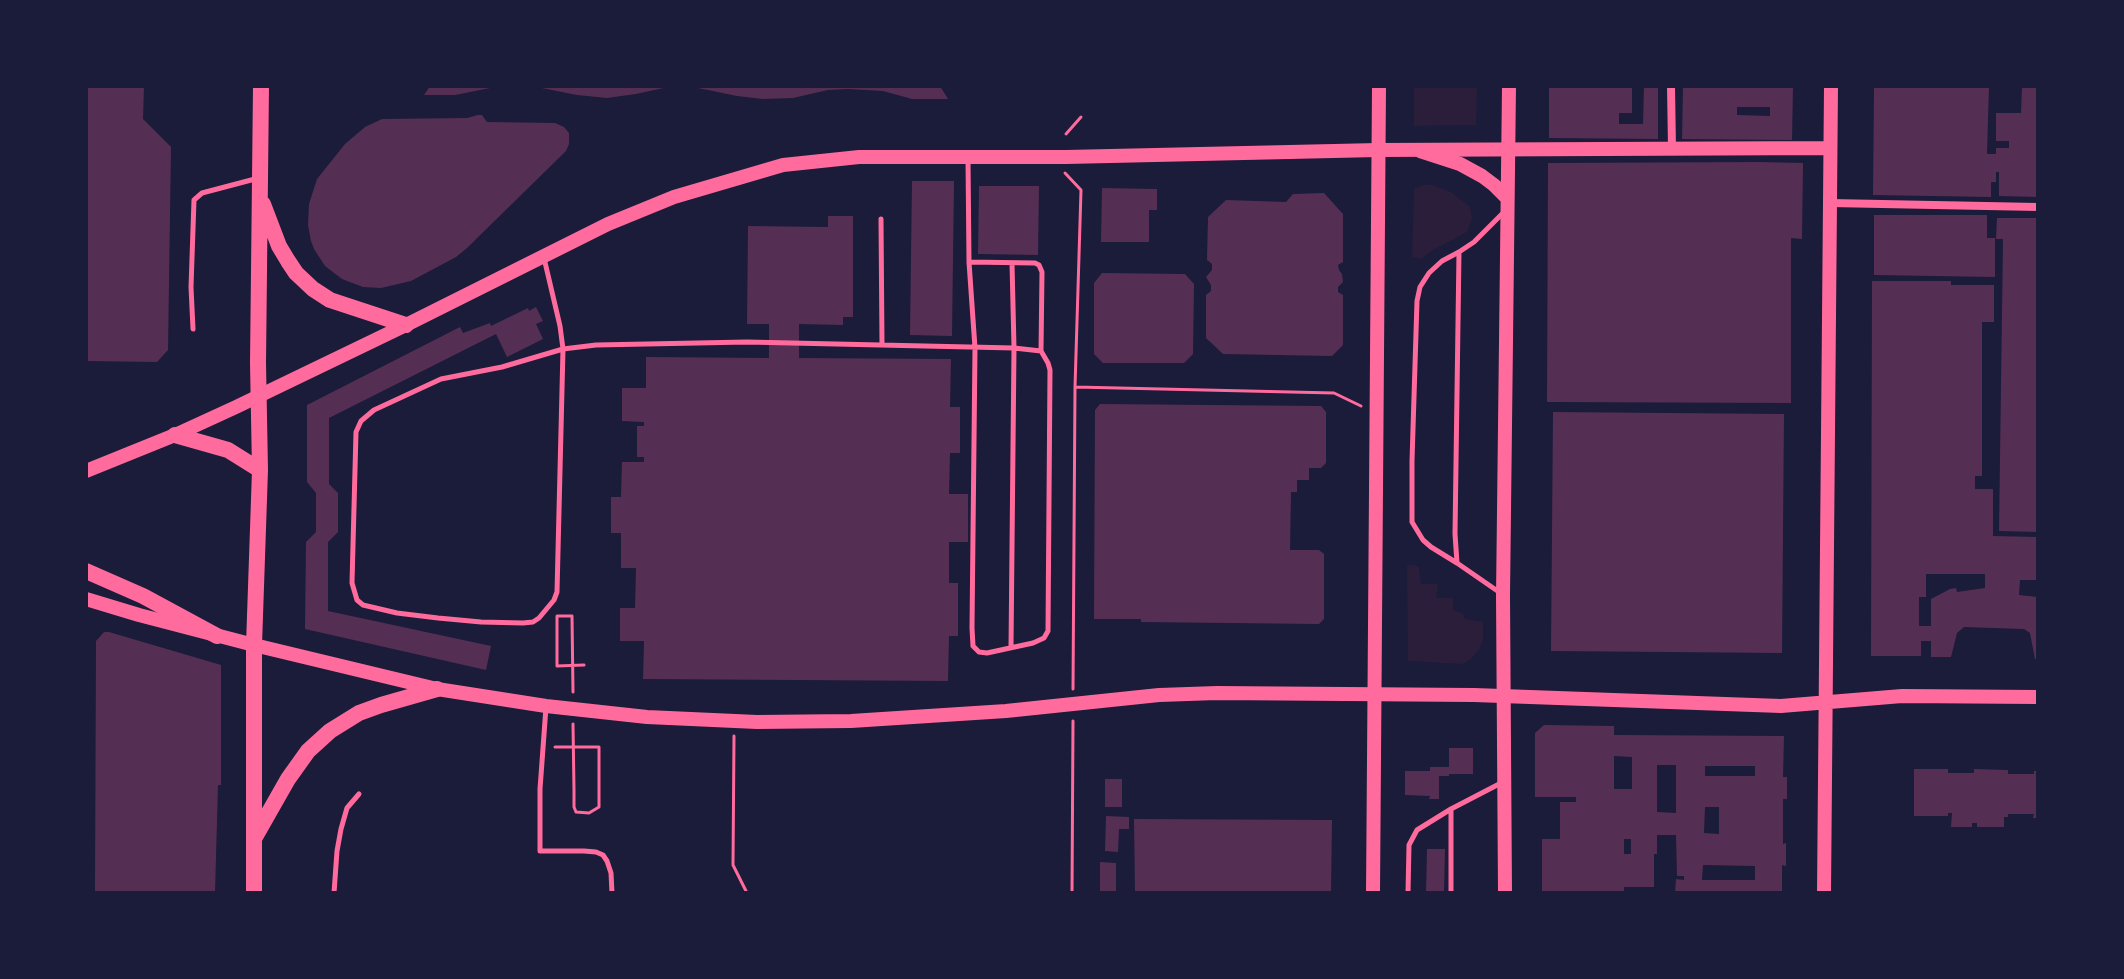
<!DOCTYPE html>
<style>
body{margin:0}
#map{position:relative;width:2124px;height:979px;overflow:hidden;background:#1b1b3a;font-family:"PT Sans",sans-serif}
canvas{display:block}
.frame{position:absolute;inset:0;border:88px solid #1b1b3a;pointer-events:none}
</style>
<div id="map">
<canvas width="2124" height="979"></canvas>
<div class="frame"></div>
</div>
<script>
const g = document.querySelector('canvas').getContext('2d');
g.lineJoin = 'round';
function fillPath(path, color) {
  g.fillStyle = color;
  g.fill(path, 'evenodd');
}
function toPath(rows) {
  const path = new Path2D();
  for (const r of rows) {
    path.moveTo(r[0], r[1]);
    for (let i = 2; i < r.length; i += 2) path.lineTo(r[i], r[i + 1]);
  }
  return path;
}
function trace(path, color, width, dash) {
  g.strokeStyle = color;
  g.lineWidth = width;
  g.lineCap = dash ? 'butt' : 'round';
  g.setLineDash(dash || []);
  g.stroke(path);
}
fillPath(toPath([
 [1414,86,1477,86,1476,125,1414,126],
 [1424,185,1432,185,1451,192,1470,207,1472,219,1467,232,1433,250,1421,259,1412,257,1414,189],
 [1415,565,1419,567,1421,584,1438,584,1436,598,1453,598,1453,610,1463,613,1465,619,1483,622,1483,640,1479,650,1471,659,1463,664,1408,661,1407,566]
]), '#2a1e3b');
fillPath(toPath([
 [86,86,144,86,143,119,171,147,168,350,157,362,86,361],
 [430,86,495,86,495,87,455,95,424,95],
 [542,86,668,86,668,87,636,94,607,98,577,95,542,88],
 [698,86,940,86,948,99,912,99,883,91,848,89,828,90,793,98,763,99,737,96,698,88],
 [1549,86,1632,86,1632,113,1619,113,1619,124,1643,124,1644,86,1658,86,1658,139,1549,138],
 [1683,86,1793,86,1792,140,1682,139],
 [1737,107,1770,107,1770,116,1737,115],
 [1874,86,1989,86,1987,154,1996,154,1996,148,2009,148,2009,141,1996,141,1996,113,2021,113,2022,86,2038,86,2038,197,1999,196,1999,172,1996,172,1996,182,1991,182,1991,197,1873,195],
 [478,115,482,115,487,122,555,123,564,127,569,133,569,144,566,151,467,248,456,257,411,281,381,288,363,287,342,279,325,266,314,249,311,241,308,225,309,204,317,179,345,144,365,127,382,119,467,118],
 [1759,162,1803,163,1802,239,1791,238,1791,403,1547,402,1548,163],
 [912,181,954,181,952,336,910,335],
 [979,186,1039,186,1038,255,978,254],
 [1102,188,1157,189,1157,210,1149,210,1149,242,1101,242],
 [1324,193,1343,214,1343,262,1338,265,1339,270,1342,274,1343,282,1338,287,1338,292,1343,295,1343,345,1332,356,1223,354,1206,338,1206,295,1211,291,1211,285,1206,277,1212,270,1212,264,1207,260,1208,217,1226,200,1286,202,1293,194],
 [1874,215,1987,215,1987,238,1995,238,1995,277,1874,275],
 [828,216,853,216,853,317,843,317,843,325,799,324,799,358,951,359,950,407,960,407,960,453,950,453,949,494,968,494,968,542,949,542,949,583,958,583,958,636,949,636,948,681,643,679,644,641,620,641,620,608,635,608,636,568,621,568,621,533,611,533,611,497,621,497,622,462,644,462,644,457,637,457,637,426,644,426,644,422,622,421,622,388,646,388,646,357,769,358,769,324,747,324,748,226,828,227],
 [1997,218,2038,218,2038,532,1999,531,2003,239,1996,239],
 [1102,273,1185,274,1194,284,1193,354,1184,363,1103,363,1094,354,1094,283],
 [1872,281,1951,281,1951,285,1994,285,1994,322,1982,322,1982,476,1975,476,1975,489,1993,489,1993,536,2038,537,2038,580,2020,580,2019,595,2038,597,2038,659,2035,659,2030,633,2024,629,1964,627,1957,633,1951,657,1931,657,1931,641,1921,641,1921,656,1871,656],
 [1926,574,1985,574,1985,588,1957,592,1956,588,1950,589,1931,599,1931,626,1919,626,1919,597,1926,597],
 [536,307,543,321,536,324,543,339,507,357,496,334,329,418,329,484,338,493,338,532,328,542,328,611,491,646,486,670,305,629,306,542,316,532,316,493,307,482,307,405,460,327,463,333,490,323,491,326,528,308,529,311],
 [1100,404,1321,406,1326,412,1326,463,1321,468,1309,468,1309,480,1297,480,1297,492,1291,492,1290,550,1319,550,1324,554,1324,619,1319,624,1141,622,1141,619,1094,619,1095,410],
 [1553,412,1784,414,1782,653,1551,651],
 [104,632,109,632,221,665,221,785,218,785,215,893,95,893,96,641],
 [1544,725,1614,726,1614,735,1784,736,1783,777,1787,777,1787,799,1783,799,1783,844,1786,843,1786,866,1782,865,1782,893,1675,893,1676,879,1684,880,1684,876,1677,876,1676,835,1657,835,1657,854,1654,854,1654,887,1624,887,1624,893,1542,893,1542,839,1560,839,1560,802,1576,802,1576,797,1535,797,1535,733],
 [1614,756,1632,757,1632,789,1614,789],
 [1657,765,1676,765,1676,813,1657,812],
 [1705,766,1755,766,1755,776,1705,776],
 [1705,807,1719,807,1719,834,1704,833],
 [1624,839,1631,839,1631,854,1624,854],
 [1703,865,1755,866,1755,880,1702,880],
 [1449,748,1473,748,1473,774,1449,774,1449,776,1439,776,1439,799,1429,799,1430,796,1405,795,1405,771,1430,771,1430,767,1449,767],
 [1914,769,1948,769,1948,773,1974,773,1974,769,2008,770,2008,774,2034,774,2034,771,2038,771,2038,818,2033,818,2034,814,2008,814,2008,817,2004,817,2004,827,1977,827,1977,823,1972,823,1972,827,1951,827,1952,813,1948,813,1948,816,1914,816],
 [1105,779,1122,779,1122,807,1105,807],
 [1106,816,1129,817,1129,829,1119,829,1118,852,1105,851],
 [1134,819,1332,820,1331,893,1135,893],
 [1427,849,1445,849,1444,893,1426,893],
 [1100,862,1116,863,1116,893,1100,893]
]), '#542f53');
trace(toPath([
 [1066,134,1081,117],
 [1065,173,1081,190,1075,387,1073,689],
 [1075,387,1334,393,1361,406],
 [573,692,572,616,557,616,557,666,584,665],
 [734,736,733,865,747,893],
 [555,747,599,747,599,807,589,813,576,812,574,807,574,790,573,724],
 [1072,893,1073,721]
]), '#ff6b9d', 3);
trace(toPath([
 [968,159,969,262,975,348,972,628,973,646,979,652,987,653,1033,643,1044,638,1048,631,1050,370,1048,363,1041,351,1042,272,1039,265,1035,263,969,262],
 [881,219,882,345],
 [544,258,560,326,563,349,557,592,554,600,539,618,533,622,523,623,481,622,438,618,397,613,363,605,357,600,352,583,356,432,361,421,374,410,441,379,502,367,563,349,596,345,747,342,1014,348,1041,351],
 [193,329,191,287,194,200,202,193,255,179],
 [1457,563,1431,547,1423,540,1412,522,1412,461,1417,301,1420,287,1429,273,1442,261,1459,252],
 [1499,592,1457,563,1455,534,1459,252,1474,242,1503,213],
 [1011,647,1014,348,1012,263],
 [546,707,540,789,540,851,584,851,596,852,603,855,607,861,611,873,612,893],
 [1451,810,1451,893],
 [334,893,337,851,341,829,347,808,359,794],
 [1408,893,1409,845,1417,830,1451,809,1503,782]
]), '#ff6b9d', 5);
trace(toPath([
 [1671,86,1672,149],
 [1830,203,2038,207]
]), '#ff6b9d', 8);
trace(toPath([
 [86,471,175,435,236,407,406,325,608,224,674,197,783,165,859,157,1066,157,1378,150,1830,148],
 [86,599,139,615,254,645,437,689,546,706,647,717,757,722,851,721,1006,711,1159,695,1217,693,1474,695,1781,706,1902,696,2038,697],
 [1824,893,1831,86]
]), '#ff6b9d', 14);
trace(toPath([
 [1420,151,1460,164,1482,176,1494,185,1507,198],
 [1373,893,1379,86],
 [1505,893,1503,596,1509,86]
]), '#ff6b9d', 14);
trace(toPath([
 [263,204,279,246,288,261,296,273,313,289,330,300,406,325],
 [175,435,228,450,260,470],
 [86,571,143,596,217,636],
 [255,837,288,779,308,751,330,731,359,713,381,705,437,689],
 [254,893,254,645,260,470,258,363,261,86]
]), '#ff6b9d', 16);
</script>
